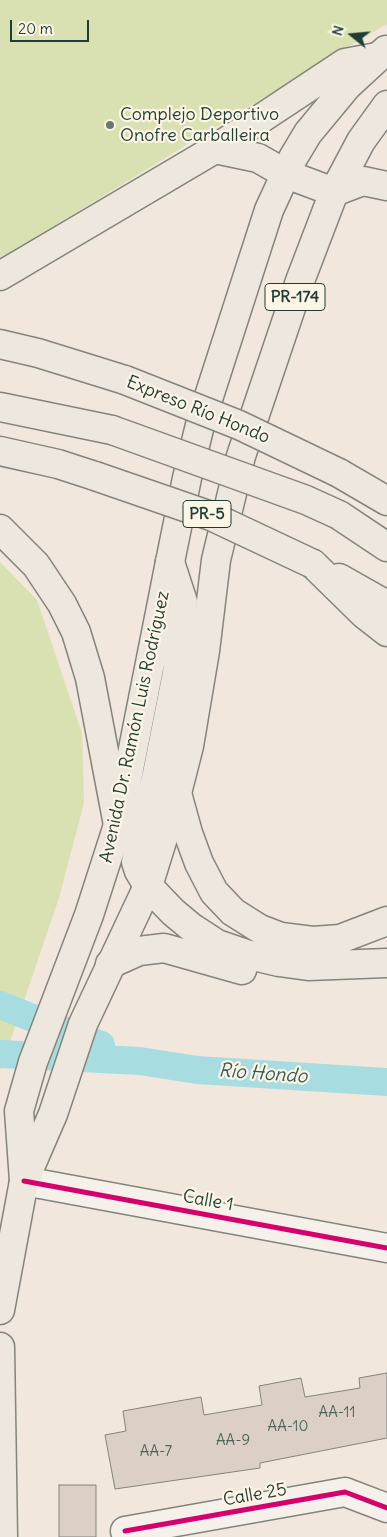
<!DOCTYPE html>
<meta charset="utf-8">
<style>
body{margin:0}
#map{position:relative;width:387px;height:1537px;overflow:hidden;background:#f2e7dc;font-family:Delius,sans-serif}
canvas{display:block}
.north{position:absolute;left:327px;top:10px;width:50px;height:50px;-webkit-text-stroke:4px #fcf5e5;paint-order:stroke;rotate:287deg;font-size:14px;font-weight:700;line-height:20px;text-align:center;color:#1f3d34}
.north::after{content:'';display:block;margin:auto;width:18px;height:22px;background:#1f3d34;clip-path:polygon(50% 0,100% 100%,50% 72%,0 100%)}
.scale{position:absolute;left:10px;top:20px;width:79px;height:22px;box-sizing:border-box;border:2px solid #1f3d34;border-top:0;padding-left:6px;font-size:15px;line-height:18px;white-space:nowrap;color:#1f3d34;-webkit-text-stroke:4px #fcf5e5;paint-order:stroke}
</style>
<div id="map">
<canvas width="387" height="1537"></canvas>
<div class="north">N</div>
<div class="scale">20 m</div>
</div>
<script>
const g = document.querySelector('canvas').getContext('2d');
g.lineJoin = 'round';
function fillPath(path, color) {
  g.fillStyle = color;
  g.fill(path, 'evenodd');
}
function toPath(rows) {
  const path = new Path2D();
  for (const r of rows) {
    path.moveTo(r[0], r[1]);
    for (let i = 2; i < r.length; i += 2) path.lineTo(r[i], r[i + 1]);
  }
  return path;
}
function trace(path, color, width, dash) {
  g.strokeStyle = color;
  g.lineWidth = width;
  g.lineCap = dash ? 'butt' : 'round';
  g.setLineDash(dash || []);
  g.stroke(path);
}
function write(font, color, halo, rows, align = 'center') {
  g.font = font + ' Delius,sans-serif';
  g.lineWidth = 4.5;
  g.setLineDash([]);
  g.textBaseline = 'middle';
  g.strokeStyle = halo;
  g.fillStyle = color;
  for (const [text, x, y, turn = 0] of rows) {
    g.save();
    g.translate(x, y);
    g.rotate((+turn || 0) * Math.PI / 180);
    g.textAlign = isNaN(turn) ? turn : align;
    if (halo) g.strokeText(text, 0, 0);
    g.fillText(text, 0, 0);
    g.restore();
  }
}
fillPath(toPath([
 [0,0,387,0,387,24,322,62,0,259],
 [0,562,37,600,82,733,84,803,59,898,0,1071]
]), '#d9e1b3');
trace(toPath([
 [0,1005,101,1045],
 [0,1054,140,1061,197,1070,387,1082]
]), '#a7dce0', 28);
const building = toPath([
 [387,1373,387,1438,260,1463,260,1468,115,1489,105,1435,126,1431,123,1411,201,1397,204,1415,262,1405,259,1386,301,1378,305,1397,360,1388,359,1378,387,1373],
 [59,1485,96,1485,96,1537,59,1537,59,1485]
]);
fillPath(building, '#dccfc5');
trace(building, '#83847d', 1);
const minor = toPath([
 [125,1531,345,1492,387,1508]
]);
const tertiary = toPath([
 [24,1181,387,1248]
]);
const primary = toPath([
 [24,1181,19,1111,33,1062,89,915,118,825,170,562],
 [0,1310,24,1181,53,1114,83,1024,148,886,177,793],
 [0,1347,3,1537]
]);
const trunk = toPath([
 [170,562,187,478,201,421,269,210,293,158,308,133,347,86,386,50],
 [177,793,189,746,205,651,216,560,241,456,300,281,334,192,361,141,387,105]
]);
const motorway = toPath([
 [215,149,258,158,286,174,334,192,363,181,387,186],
 [0,276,215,149,345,63,377,57],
 [0,344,38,353,125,380],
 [0,407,112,430],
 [0,451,58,464,95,476],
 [339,473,387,501],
 [339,515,387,547],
 [0,529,36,565,62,604,76,632,90,678,118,825],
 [170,562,183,602,177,673,157,774,138,850,136,862,139,871,148,886,173,912,191,927,217,944,249,955,279,962,308,966,387,963],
 [313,564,364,614,387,632],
 [339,578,387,605],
 [177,793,188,833,199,863,214,892,233,912,260,929,281,937,313,941,340,939,387,921],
 [110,964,139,951,164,948,242,970]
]);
trace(minor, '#83847d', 31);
trace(tertiary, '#83847d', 31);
trace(primary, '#83847d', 31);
trace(trunk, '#83847d', 31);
trace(motorway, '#83847d', 31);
trace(minor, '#f5f0ea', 28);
trace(tertiary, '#f5f0ea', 28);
trace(primary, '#ede7dd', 28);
trace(trunk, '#ede7dd', 28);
trace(motorway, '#ede7dd', 28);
const motorwayBridge = toPath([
 [125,380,239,425,339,473],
 [112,430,306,500,339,515],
 [95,476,211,516,313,564]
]);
trace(motorwayBridge, '#83847d', 31, []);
trace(motorwayBridge, '#ede7dd', 28);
trace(toPath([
 [24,1181,387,1248],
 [125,1531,345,1492,387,1508]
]), '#d6006c', 5);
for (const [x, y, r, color] of [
 [110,125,5,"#69786f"]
]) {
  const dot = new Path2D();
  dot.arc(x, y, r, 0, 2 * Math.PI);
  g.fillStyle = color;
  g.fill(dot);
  trace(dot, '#fcf5e5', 2);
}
write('15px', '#51645a', null, [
 ["AA-11",337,1413],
 ["AA-10",288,1427],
 ["AA-9",233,1441],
 ["AA-7",156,1452]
]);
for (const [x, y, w] of [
 [295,297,60],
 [207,514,48]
]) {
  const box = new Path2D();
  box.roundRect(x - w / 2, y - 13.5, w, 27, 4);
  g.fillStyle = '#fcf5e5';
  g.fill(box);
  trace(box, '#1f3d34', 1);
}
write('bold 16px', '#1f3d34', null, [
 ["PR-174",295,297],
 ["PR-5",207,514]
]);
write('18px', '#1f3d34', '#fcf5e5', [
 ["Complejo Deportivo",120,115],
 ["Onofre Carballeira",120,136]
], 'left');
write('18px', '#1f3d34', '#fcf5e5', [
 ["Expreso Río Hondo",198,410,22],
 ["Avenida Dr. Ramón Luis Rodríguez",135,727,-78],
 ["Calle 1",208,1201,10],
 ["Calle 25",255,1495,-10]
]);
write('italic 19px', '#345c57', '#fcf5e5', [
 ["Río Hondo",263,1074,4]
]);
</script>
